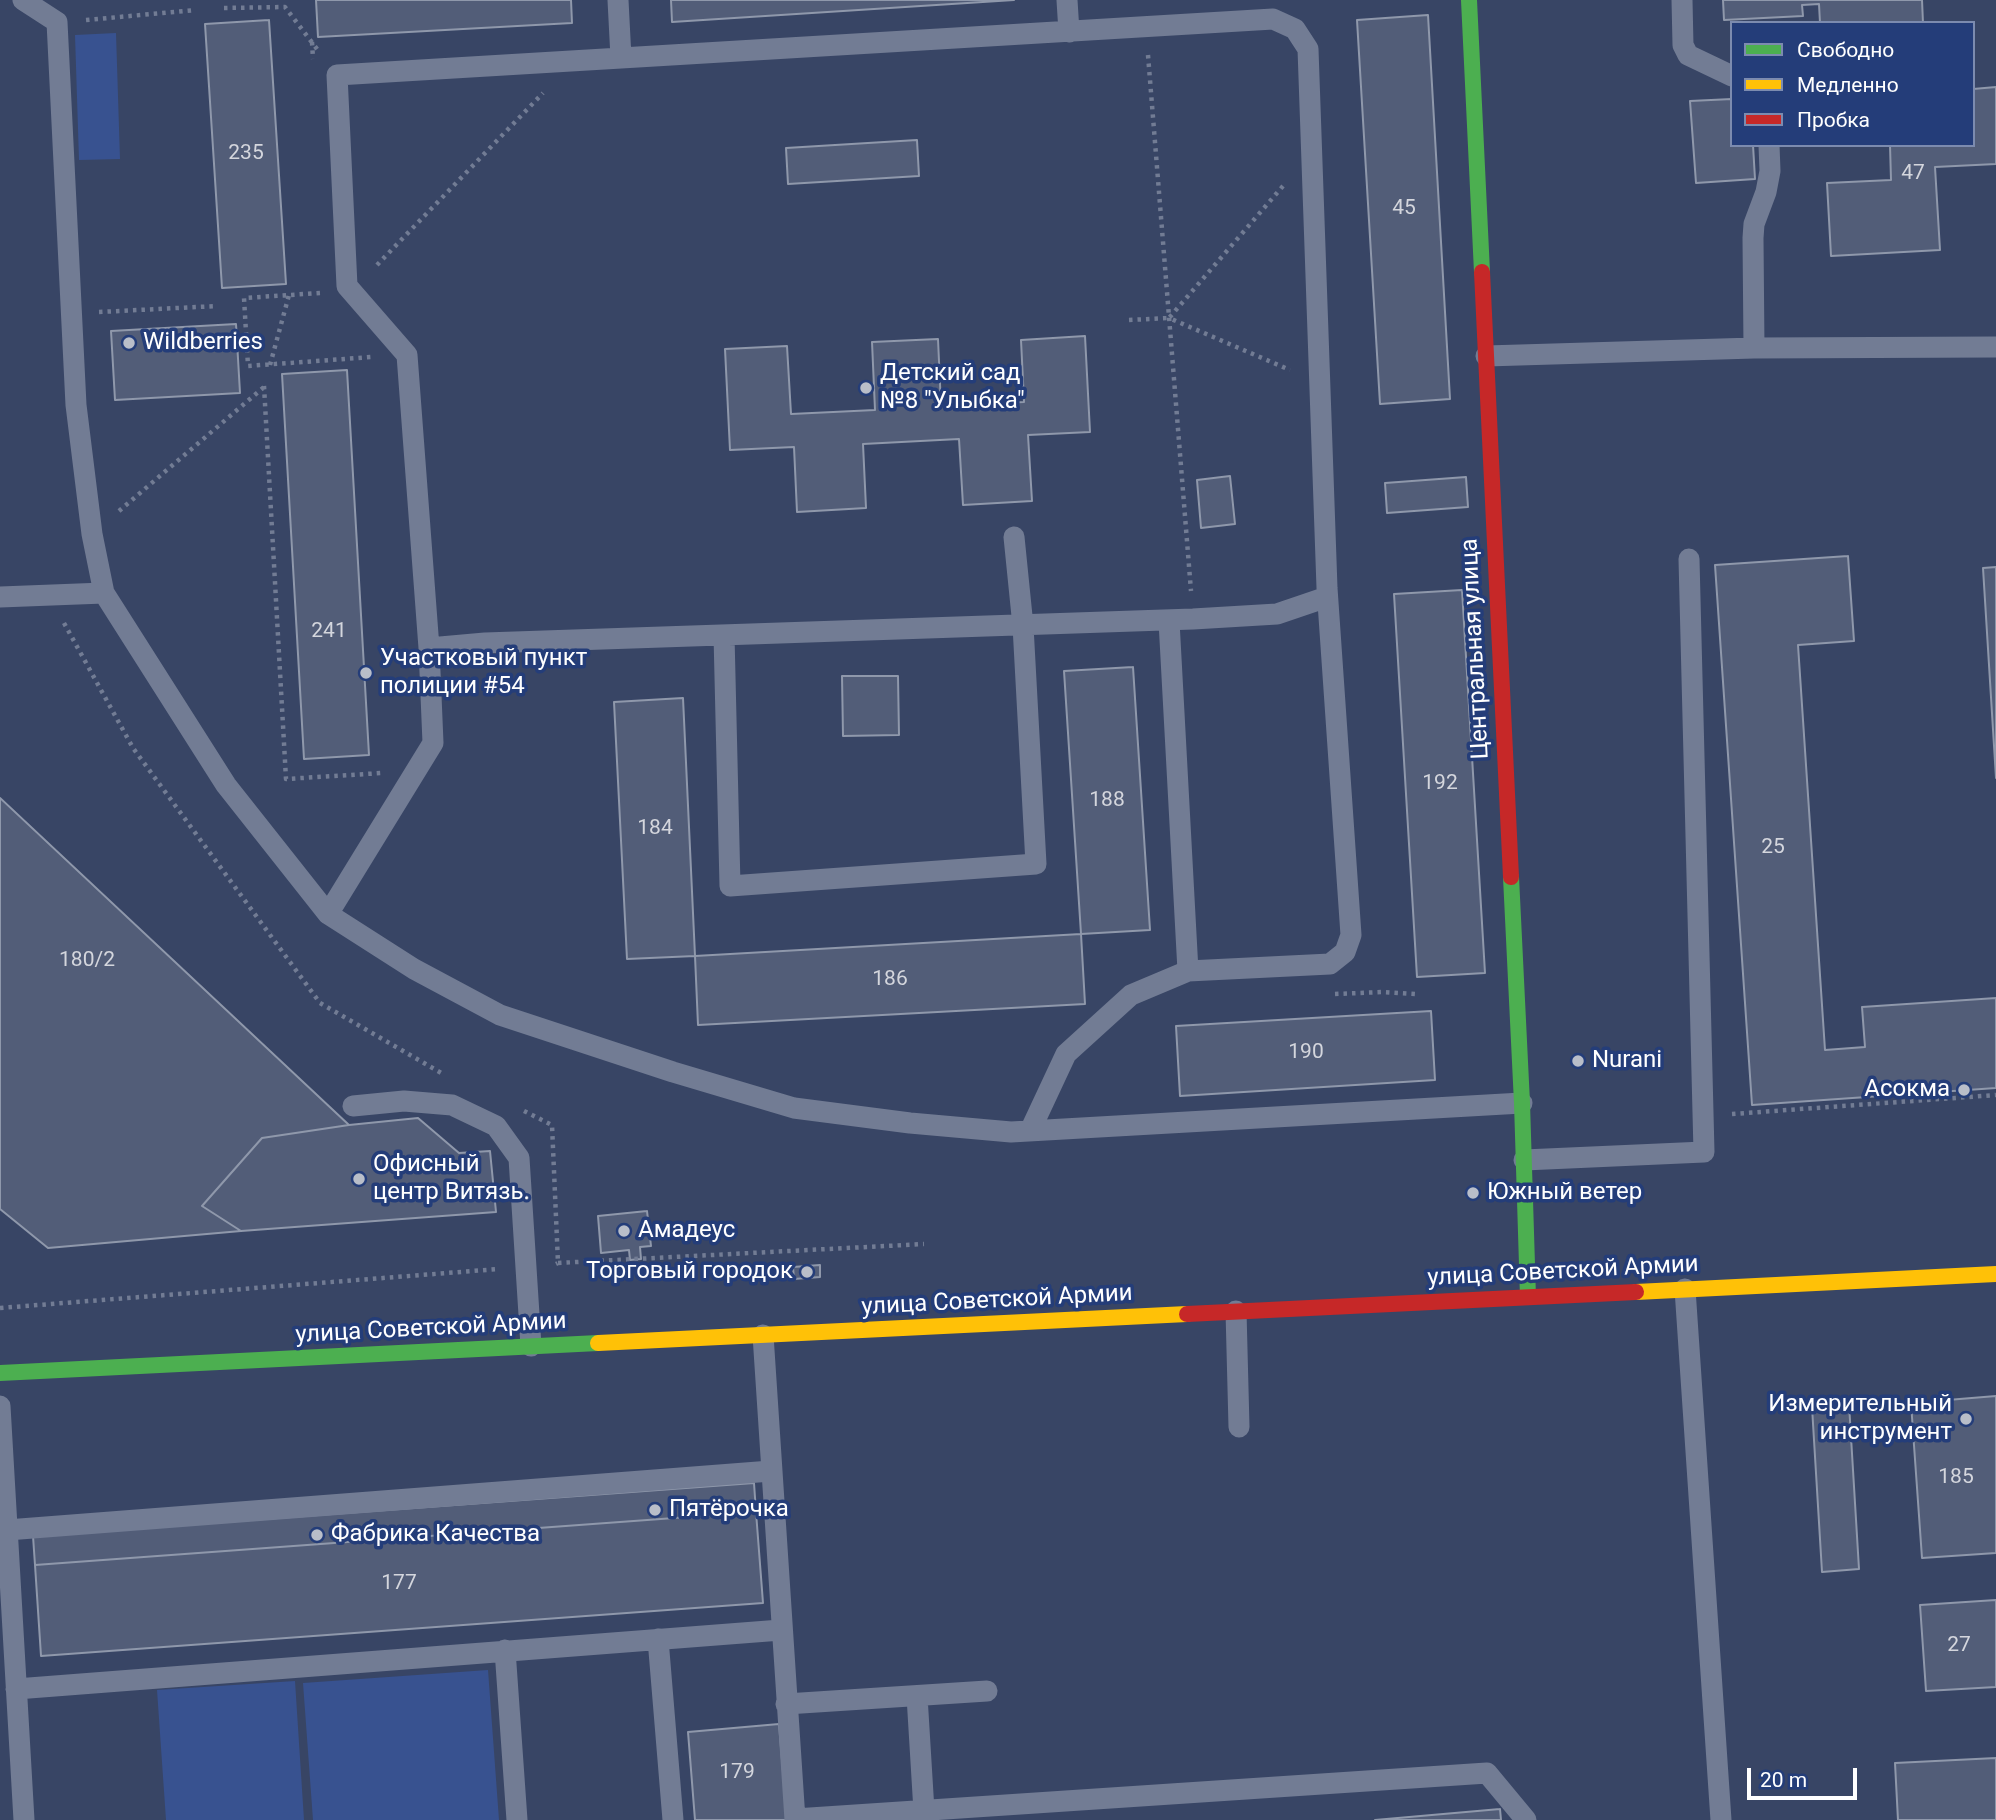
<!DOCTYPE html>
<meta charset="utf-8">
<style>
body{margin:0}
#map{position:relative;width:1996px;height:1820px;overflow:hidden;background:#384565;font-family:Roboto,sans-serif}
canvas{display:block}
.legend{position:absolute;left:1730px;top:21px;width:245px;height:126px;box-sizing:border-box;background:#243d79;border:2px solid #7c8baf;margin:0;padding:9px 12px;list-style:none;font-size:21px;color:#fff}
.legend li{display:flex;align-items:center;gap:14px;height:35px}
.legend b{width:35px;border:2px solid #7c8baf}
.scale{position:absolute;left:1747px;top:1768px;width:110px;height:32px;box-sizing:border-box;border:4px solid #fff;border-top:0;padding-left:9px;font-size:21px;line-height:24px;white-space:nowrap;color:#fff;-webkit-text-stroke:5px #243d79;paint-order:stroke}
</style>
<div id="map">
<canvas width="1996" height="1820"></canvas>
<ul class="legend">
<li><b style="height:9px;background:#4caf50"></b>Свободно</li>
<li><b style="height:9px;background:#ffc107"></b>Медленно</li>
<li><b style="height:9px;background:#c62828"></b>Пробка</li>
</ul>
<div class="scale">20 m</div>
</div>
<script>
const g = document.querySelector('canvas').getContext('2d');
g.lineJoin = 'round';
function fillPath(path, color) {
  g.fillStyle = color;
  g.fill(path, 'evenodd');
}
function toPath(rows) {
  const path = new Path2D();
  for (const r of rows) {
    path.moveTo(r[0], r[1]);
    for (let i = 2; i < r.length; i += 2) path.lineTo(r[i], r[i + 1]);
  }
  return path;
}
function trace(path, color, width, dash) {
  g.strokeStyle = color;
  g.lineWidth = width;
  g.lineCap = dash ? 'butt' : 'round';
  g.setLineDash(dash || []);
  g.stroke(path);
}
function write(font, color, halo, rows, align = 'center') {
  g.font = font + ' Roboto,sans-serif';
  g.lineWidth = 7;
  g.setLineDash([]);
  g.textBaseline = 'middle';
  g.strokeStyle = halo;
  g.fillStyle = color;
  for (const [text, x, y, turn = 0] of rows) {
    g.save();
    g.translate(x, y);
    g.rotate((+turn || 0) * Math.PI / 180);
    g.textAlign = isNaN(turn) ? turn : align;
    if (halo) g.strokeText(text, 0, 0);
    g.fillText(text, 0, 0);
    g.restore();
  }
}
fillPath(toPath([
 [116,33,120,159,79,160,75,35],
 [488,1670,499,1820,313,1820,303,1683],
 [295,1681,304,1820,166,1820,157,1690]
]), '#385290');
const building = toPath([
 [316,0,571,0,572,23,318,37,316,0],
 [671,0,1014,0,672,22,671,0],
 [1723,0,1922,0,1923,23,1820,23,1819,4,1802,5,1803,16,1724,20,1723,0],
 [1428,15,1450,399,1380,404,1357,20,1428,15],
 [269,20,286,284,222,288,205,24,269,20],
 [1996,87,1996,164,1935,167,1940,250,1831,256,1827,183,1891,180,1890,145,1973,145,1973,89,1996,87],
 [1732,99,1732,145,1753,145,1755,179,1696,183,1690,101,1732,99],
 [917,140,919,176,788,184,786,148,917,140],
 [236,324,240,393,115,400,111,331,236,324],
 [1085,336,1090,432,1028,435,1032,501,963,505,959,439,863,444,866,508,797,512,794,447,730,450,725,349,787,346,791,414,875,410,872,342,938,339,941,406,1024,402,1021,340,1085,336],
 [347,370,369,755,304,759,282,374,347,370],
 [1230,476,1235,524,1201,528,1197,480,1230,476],
 [1466,477,1468,507,1387,513,1385,483,1466,477],
 [1848,556,1854,641,1798,645,1825,1050,1865,1047,1862,1007,1996,998,1996,1088,1752,1105,1715,565,1848,556],
 [1996,567,1996,778,1983,568,1996,567],
 [1462,590,1485,973,1417,977,1394,594,1462,590],
 [1133,667,1150,930,1081,934,1064,671,1133,667],
 [842,676,898,676,899,735,843,736,842,676],
 [683,698,695,956,627,959,614,702,683,698],
 [0,798,349,1125,262,1138,202,1206,241,1231,48,1248,0,1209,0,798],
 [1081,934,1085,1004,698,1025,695,956,1081,934],
 [1431,1011,1435,1080,1180,1096,1176,1026,1431,1011],
 [418,1118,459,1153,490,1151,496,1212,241,1231,202,1206,262,1138,349,1125,418,1118],
 [647,1211,651,1246,640,1247,641,1259,630,1260,629,1250,601,1253,598,1216,647,1211],
 [820,1265,820,1277,794,1279,793,1267,820,1265],
 [1996,1396,1996,1553,1922,1558,1911,1403,1996,1396],
 [1849,1404,1859,1569,1822,1572,1812,1407,1849,1404],
 [754,1483,756,1512,35,1565,33,1536,754,1483],
 [756,1512,763,1603,41,1656,35,1565,756,1512],
 [1996,1600,1996,1687,1926,1691,1920,1605,1996,1600],
 [779,1724,787,1820,695,1820,688,1732,779,1724],
 [1996,1758,1996,1820,1898,1820,1895,1763,1996,1758],
 [1500,1809,1501,1820,1375,1820,1500,1809]
]);
fillPath(building, '#525d78');
trace(building, '#8f98ab', 2);
trace(toPath([
 [224,8,285,7,320,53],
 [86,20,196,10],
 [312,42,313,59],
 [1148,55,1191,591],
 [1283,186,1169,318,1290,370],
 [377,265,543,93],
 [320,293,244,298,248,366,371,357],
 [99,312,217,306],
 [1129,320,1169,318],
 [270,365,289,295],
 [264,386,286,779,382,773],
 [119,511,264,387],
 [64,623,133,748,320,1003,443,1074],
 [1335,994,1382,992,1415,994],
 [524,1111,552,1125,558,1263,556,1264],
 [1732,1114,1996,1095],
 [558,1263,924,1244],
 [0,1308,498,1269]
]), '#727c94', 4.5, [3.5, 5]);
trace(toPath([
 [23,0,57,22,76,405,92,534,104,593,226,785,328,914,414,969,500,1015,673,1072,794,1108,910,1123,1011,1132,1522,1103],
 [618,0,621,58],
 [1067,0,1069,32],
 [1682,0,1683,45,1688,55,1732,76],
 [1769,145,1770,171,1766,192,1754,224,1753,238,1754,348,1996,347],
 [1486,356,1754,348],
 [0,597,104,593],
 [1169,621,1188,971],
 [724,635,730,886,1036,864,1023,626,1014,537],
 [429,648,407,355,347,286,337,75,1273,19,1295,29,1308,49,1327,588,1351,935,1345,952,1330,964,1188,971,1131,995,1066,1054,1030,1131],
 [328,914,433,743,429,648,485,643,1193,619,1277,614,1327,597],
 [353,1106,404,1101,452,1105,496,1126,519,1158,531,1346],
 [1524,1160,1704,1152,1689,559],
 [1685,1289,1721,1820],
 [1236,1311,1239,1427],
 [763,1335,795,1820],
 [0,1406,24,1820],
 [7,1530,771,1471],
 [658,1639,673,1820],
 [505,1650,517,1820],
 [16,1689,781,1630],
 [917,1696,924,1811],
 [786,1704,987,1691],
 [795,1819,1487,1773,1526,1820]
]), '#727c94', 21);
trace(toPath([
 [1469,0,1482,272],
 [1511,877,1522,1103,1528,1297],
 [0,1373,598,1343]
]), '#4caf50', 16);
trace(toPath([
 [1636,1292,1996,1274],
 [598,1343,1187,1314]
]), '#ffc107', 16);
trace(toPath([
 [1482,272,1511,877],
 [1187,1314,1636,1292]
]), '#c62828', 16);
for (const [x, y, r, color] of [
 [129,343,7,"#b9bec9"],
 [866,388,7,"#b9bec9"],
 [366,673,7,"#b9bec9"],
 [1578,1061,7,"#b9bec9"],
 [1964,1090,7,"#b9bec9"],
 [359,1179,7,"#b9bec9"],
 [1473,1193,7,"#b9bec9"],
 [624,1231,7,"#b9bec9"],
 [807,1272,7,"#b9bec9"],
 [1966,1419,7,"#b9bec9"],
 [655,1510,7,"#b9bec9"],
 [317,1535,7,"#b9bec9"]
]) {
  const dot = new Path2D();
  dot.arc(x, y, r, 0, 2 * Math.PI);
  g.fillStyle = color;
  g.fill(dot);
  trace(dot, '#243d79', 2.5);
}
write('21px', '#d4d6dd', null, [
 ["235",246,154],
 ["47",1913,174],
 ["45",1404,209],
 ["241",329,632],
 ["192",1440,784],
 ["188",1107,801],
 ["184",655,829],
 ["25",1773,848],
 ["180/2",87,961],
 ["186",890,980],
 ["190",1306,1053],
 ["185",1956,1478],
 ["177",399,1584],
 ["27",1959,1646],
 ["179",737,1773]
]);
write('24px', '#fff', '#243d79', [
 ["Wildberries",143,343],
 ["Детский сад",880,374],
 ["№8 \"Улыбка\"",880,402],
 ["Участковый пункт",380,659],
 ["полиции #54",380,687],
 ["Nurani",1592,1061],
 ["Асокма",1950,1090,"right"],
 ["Офисный",373,1165],
 ["центр Витязь.",373,1193],
 ["Южный ветер",1487,1193],
 ["Амадеус",638,1231],
 ["Торговый городок",793,1272,"right"],
 ["Измерительный",1952,1405,"right"],
 ["инструмент",1952,1433,"right"],
 ["Пятёрочка",669,1510],
 ["Фабрика Качества",331,1535]
], 'left');
write('24px', '#fff', '#243d79', [
 ["Центральная улица",1476,649,-93],
 ["улица Советской Армии",1563,1272,-3],
 ["улица Советской Армии",997,1301,-3],
 ["улица Советской Армии",431,1329,-3]
]);
</script>
